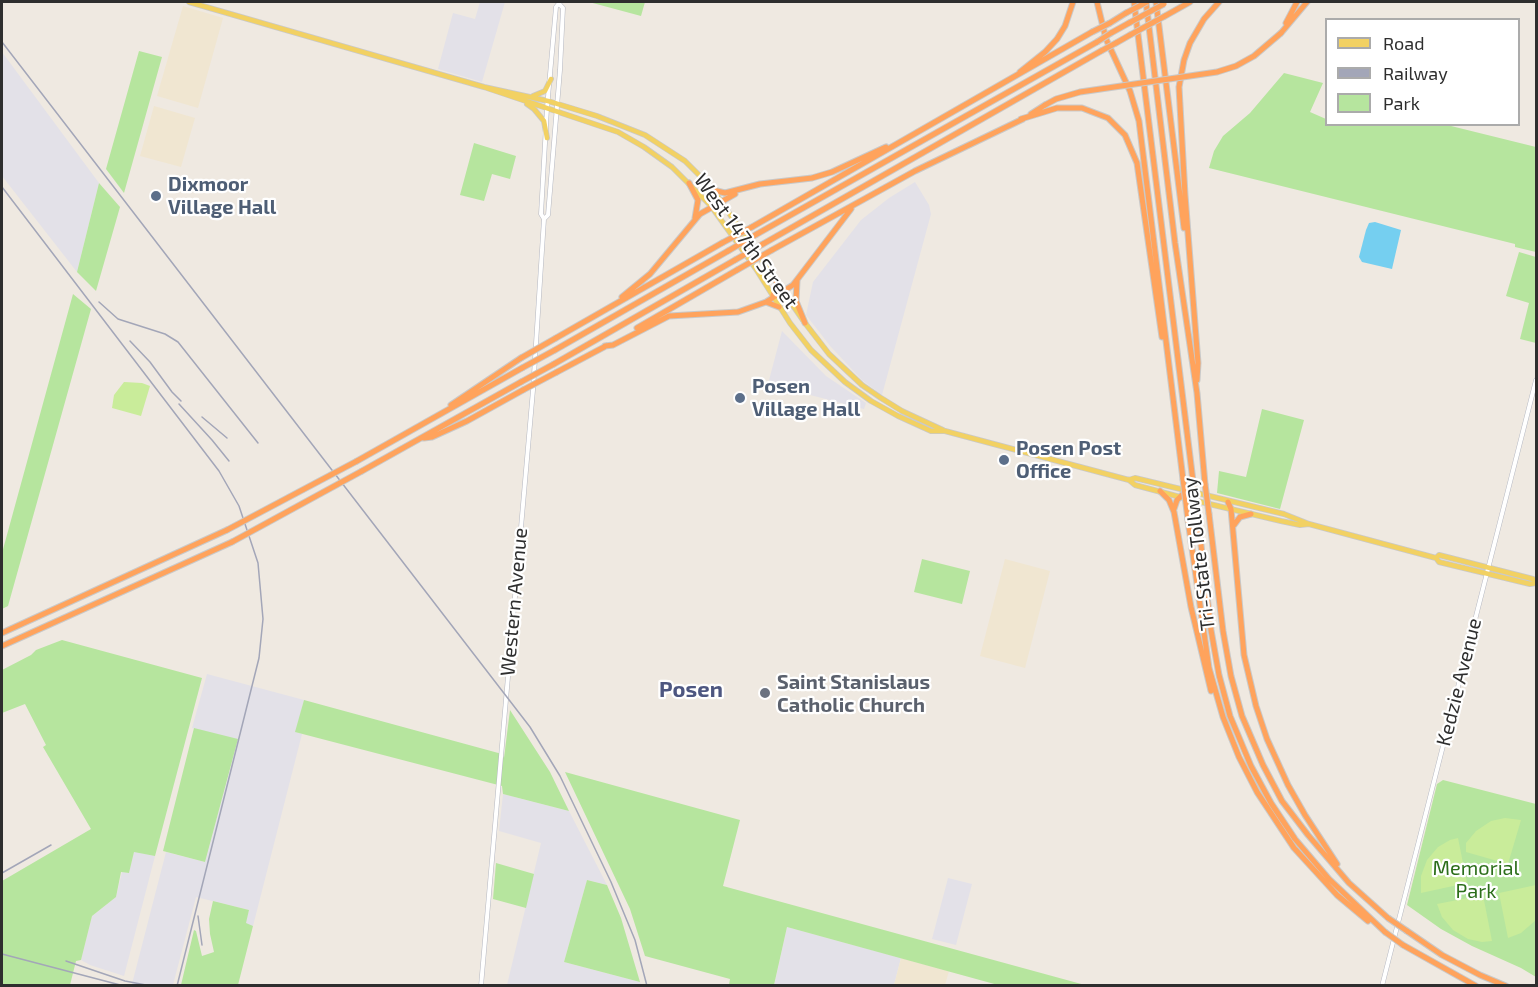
<!DOCTYPE html>
<style>
body{margin:0}
#map{position:relative;width:1538px;height:987px;overflow:hidden;background:#efe9e1;font-family:"Exo 2",sans-serif}
canvas{display:block}
.frame{position:absolute;inset:0;border:3px solid #2e2e2e;pointer-events:none}
.legend{position:absolute;left:1325px;top:18px;width:195px;height:108px;box-sizing:border-box;background:#fff;border:2px solid #ababab;margin:0;padding:8px 10px;list-style:none;font-size:18px;color:#2e2e2e}
.legend li{display:flex;align-items:center;gap:12px;height:30px}
.legend b{width:30px;border:2px solid #ababab}
</style>
<div id="map">
<canvas width="1538" height="987"></canvas>
<div class="frame"></div>
<ul class="legend">
<li><b style="height:8px;background:#f2d163"></b>Road</li>
<li><b style="height:8px;background:#a3a6b8"></b>Railway</li>
<li><b style="height:16px;background:#b6e59e"></b>Park</li>
</ul>
</div>
<script>
const g = document.querySelector('canvas').getContext('2d');
g.lineJoin = 'round';
function fillPath(path, color) {
  g.fillStyle = color;
  g.fill(path, 'evenodd');
}
function toPath(rows) {
  const path = new Path2D();
  for (const r of rows) {
    path.moveTo(r[0], r[1]);
    for (let i = 2; i < r.length; i += 2) path.lineTo(r[i], r[i + 1]);
  }
  return path;
}
function trace(path, color, width, dash) {
  g.strokeStyle = color;
  g.lineWidth = width;
  g.lineCap = dash ? 'butt' : 'round';
  g.setLineDash(dash || []);
  g.stroke(path);
}
function write(font, color, halo, rows, align = 'center') {
  g.font = font + ' "Exo 2",sans-serif';
  g.lineWidth = 4.5;
  g.setLineDash([]);
  g.textBaseline = 'middle';
  g.strokeStyle = halo;
  g.fillStyle = color;
  for (const [text, x, y, turn = 0] of rows) {
    g.save();
    g.translate(x, y);
    g.rotate((+turn || 0) * Math.PI / 180);
    g.textAlign = isNaN(turn) ? turn : align;
    if (halo) g.strokeText(text, 0, 0);
    g.fillText(text, 0, 0);
    g.restore();
  }
}
fillPath(toPath([
 [480,2,505,2,482,82,438,69,453,13,475,19],
 [2,52,99,183,77,272,2,176],
 [915,182,929,205,931,214,882,395,862,380,831,347,806,315,813,282,861,220,889,198],
 [782,331,826,376,866,403,864,409,768,384],
 [207,674,304,700,296,732,302,734,253,926,245,924,249,910,196,897,173,985,132,984,166,852,205,862,238,740,192,728],
 [503,794,569,811,607,885,587,880,564,962,640,982,641,985,507,985,541,843,499,831],
 [134,851,155,856,124,976,90,965,81,960,92,916,116,897,122,872,129,873],
 [948,878,972,884,956,945,932,939],
 [787,927,901,958,894,985,774,986]
]), '#e3e1e8');
fillPath(toPath([
 [183,6,223,18,198,108,157,96],
 [154,106,195,118,181,167,140,156],
 [1005,559,1050,571,1025,668,980,656],
 [901,958,949,971,945,985,894,985]
]), '#f0e6d1');
fillPath(toPath([
 [589,2,645,2,641,16],
 [139,51,162,57,124,193,106,169],
 [1284,73,1323,83,1310,112,1326,119,1326,124,1346,126,1347,124,1447,125,1536,147,1536,252,1515,247,1515,244,1209,168,1214,151,1223,136,1250,113],
 [474,143,516,156,510,179,492,174,484,201,460,195],
 [99,183,120,207,96,291,77,272],
 [1519,252,1536,257,1536,343,1520,339,1529,303,1506,296],
 [73,294,91,309,8,606,2,609,2,553],
 [1262,409,1304,420,1280,509,1217,493,1219,471,1246,477],
 [922,559,970,571,962,604,914,592],
 [62,640,202,678,155,856,134,852,129,873,121,872,116,897,92,916,81,960,76,961,70,985,2,985,2,881,91,829,43,747,46,745,25,704,2,713,2,670,31,655,36,650],
 [304,700,502,754,504,758,510,710,550,772,569,811,503,794,502,786,295,732],
 [194,728,238,739,205,862,163,851],
 [565,772,740,820,723,886,1085,985,998,985,787,927,774,985,729,985,730,979,645,956,630,909],
 [1443,780,1536,804,1536,977,1521,968,1472,946,1441,929,1407,905,1437,784],
 [496,863,534,874,526,908,493,899],
 [587,880,607,885,621,918,640,982,564,962],
 [213,901,249,910,246,923,253,926,238,985,181,985,194,930,196,931,202,956,214,952,210,934,209,919]
]), '#b6e59e');
fillPath(toPath([
 [124,382,142,383,150,386,141,416,112,408,114,395],
 [1505,818,1521,820,1508,864,1466,852,1466,843,1476,831,1491,821],
 [1458,838,1467,883,1421,893,1421,876,1427,860,1438,847,1450,840],
 [1536,885,1536,920,1521,933,1508,938,1499,893],
 [1483,895,1492,941,1482,942,1468,939,1453,930,1442,917,1437,904]
]), '#c9ec9a');
fillPath(toPath([
 [1375,222,1401,230,1392,269,1362,262,1359,257,1366,230,1369,223]
]), '#75cff0');
const secondary = toPath([
 [544,219,548,215,560,70,563,8,560,5],
 [481,986,533,390,544,219,541,214,547,108,556,7,560,2],
 [1382,986,1536,380]
]);
const primary = toPath([
 [189,2,484,87,548,101,597,116,645,135,685,161,711,187,805,323,829,354,862,385,881,398,902,411,943,430],
 [484,87,618,132,644,147,672,167,711,206,756,269,790,323,811,350,845,382,871,401,898,416,931,431,945,431,1129,480,1135,478,1284,514,1309,524,1436,558,1439,562,1530,584,1536,583],
 [533,96,545,91,551,79],
 [527,104,534,109,544,121,547,138],
 [1129,480,1135,485,1180,497,1281,521,1300,525,1309,524],
 [1436,558,1439,555,1533,579,1536,582]
]);
const motorway = toPath([
 [1097,2,1106,39,1130,91,1139,121,1183,479],
 [1134,2,1193,481],
 [1146,2,1175,243,1197,393,1205,484],
 [1156,2,1184,228],
 [1165,16,1190,2],
 [1110,23,1126,13],
 [1286,23,1297,2],
 [1111,33,1129,23],
 [1281,33,1307,2],
 [1116,43,1130,35],
 [1020,72,1045,52,1057,39,1065,26,1073,2],
 [1031,114,1045,105],
 [1021,119,1057,108,1082,108,1108,118,1125,135,1137,163,1162,337],
 [689,183,698,200,695,218],
 [713,190,725,193,760,184,812,178,832,172,886,147],
 [752,227,1092,32],
 [757,234,1097,42],
 [763,244,1101,51],
 [772,250,915,171,1023,119],
 [797,281,796,301,805,323],
 [773,295,777,287,776,280],
 [622,297,650,274,700,214,735,194],
 [766,302,779,307],
 [637,328,737,270],
 [556,338,722,243],
 [605,346,613,345,669,316,738,312,766,302,793,285,851,209],
 [555,350,728,251],
 [554,364,735,260],
 [557,372,606,346],
 [1197,380,1198,363,1185,195,1179,87,1184,60,1190,43,1204,19,1219,2],
 [451,405,521,358],
 [424,438,432,437,467,421,523,390],
 [357,461,522,368],
 [362,471,521,382],
 [1160,491,1169,500,1174,512,1191,607,1211,691],
 [1228,502,1231,509,1244,655,1256,706,1267,739,1288,785,1305,815,1337,864],
 [1174,509,1177,500,1186,491],
 [1197,511,1211,630,1219,675,1230,716,1251,766,1271,803,1295,839,1329,879,1385,932],
 [1209,514,1223,631,1231,676,1242,716,1263,765,1282,801,1308,835,1349,883,1388,918],
 [1188,520,1209,668,1223,717,1239,757,1257,792,1294,848,1337,895,1368,921],
 [1234,525,1240,517,1251,514],
 [2,633,227,530],
 [2,646,232,542],
 [1407,931,1442,955,1480,975,1506,986],
 [1403,945,1476,986]
]);
trace(secondary, '#b4b7c1', 5);
trace(primary, '#c9c9c9', 6);
trace(motorway, '#c9c9c9', 7);
trace(secondary, '#fff', 4);
trace(primary, '#f2d163', 4.5);
trace(motorway, '#ffa35c', 5);
trace(toPath([
 [2,42,530,727,560,776,611,882,635,940,647,986],
 [2,187,219,471,239,506,258,563,263,619,259,658,177,986],
 [99,302,118,319,165,334,178,342,258,443],
 [130,341,150,362,172,392,181,401],
 [179,404,212,440,229,461],
 [202,417,227,438],
 [2,873,51,845],
 [198,916,202,945],
 [2,954,124,986],
 [66,961,125,981,151,986]
]), '#a3a6b8', 1.5);
const motorwayBridge = toPath([
 [1126,13,1147,2],
 [1129,23,1164,4],
 [1092,32,1110,23],
 [1130,35,1165,16],
 [1097,42,1111,33],
 [1101,51,1116,43],
 [1045,105,1056,99,1080,92,1217,72,1236,66,1254,56,1281,33],
 [722,243,752,227],
 [728,251,757,234],
 [735,260,763,244],
 [737,270,772,250],
 [521,358,556,338],
 [522,368,555,350],
 [521,382,554,364],
 [523,390,557,372],
 [1183,479,1188,520],
 [1193,481,1197,511],
 [1205,484,1209,514],
 [227,530,357,461],
 [232,542,362,471],
 [1388,918,1407,931],
 [1385,932,1403,945]
]);
trace(motorwayBridge, '#c9c9c9', 7, []);
trace(motorwayBridge, '#ffa35c', 5);
for (const [x, y, r, color] of [
 [156,196,6,"#5c6f8a"],
 [740,398,6,"#5c6f8a"],
 [1004,460,6,"#5c6f8a"],
 [765,693,6,"#6b7280"]
]) {
  const dot = new Path2D();
  dot.arc(x, y, r, 0, 2 * Math.PI);
  g.fillStyle = color;
  g.fill(dot);
  trace(dot, '#fff', 2);
}
write('bold 20px', '#4e5e75', '#fff', [
 ["Dixmoor",168,184],
 ["Village Hall",168,207],
 ["Posen",752,386],
 ["Village Hall",752,409],
 ["Posen Post",1016,448],
 ["Office",1016,471]
], 'left');
write('20px', '#2e2e2e', '#fff', [
 ["West 147th Street",746,241,54],
 ["Tri-State Tollway",1199,554,-97],
 ["Western Avenue",514,602,-85],
 ["Kedzie Avenue",1459,682,-76]
]);
write('bold 20px', '#5b616d', '#fff', [
 ["Saint Stanislaus",777,682],
 ["Catholic Church",777,705]
], 'left');
write('20px', '#2c6e1b', '#fff', [
 ["Memorial",1476,868],
 ["Park",1476,891]
]);
write('bold 22px', '#4d5680', '#fff', [
 ["Posen",691,690]
]);
</script>
